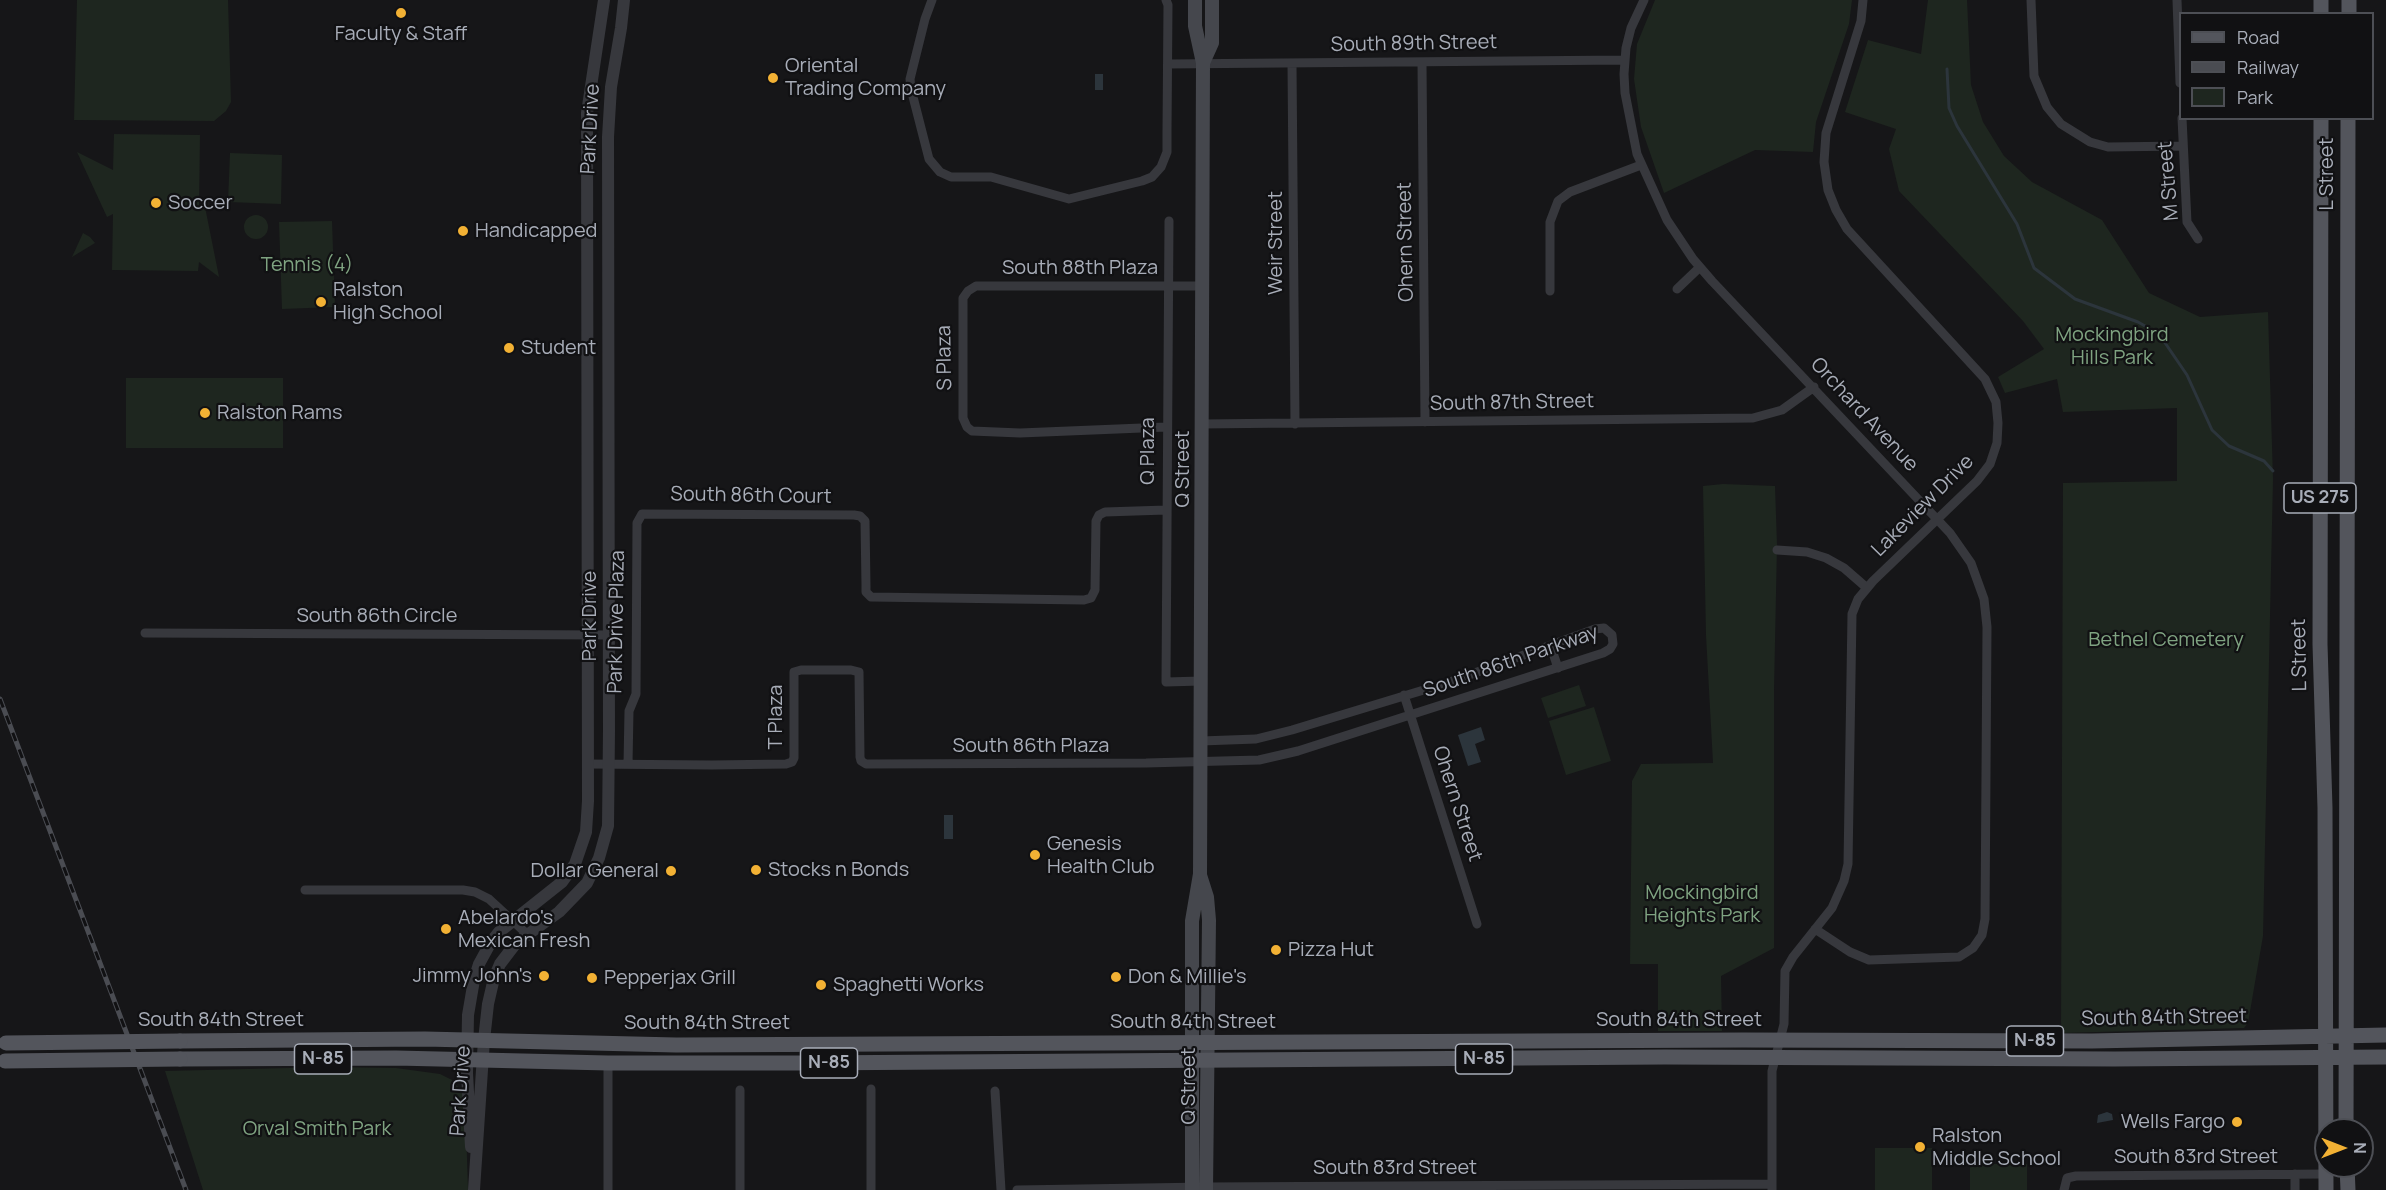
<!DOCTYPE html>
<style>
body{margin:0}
#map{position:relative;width:2386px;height:1190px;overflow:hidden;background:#161618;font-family:Manrope,sans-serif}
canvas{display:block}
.legend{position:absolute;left:2179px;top:12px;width:195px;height:108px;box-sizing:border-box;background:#111113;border:2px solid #4d4f55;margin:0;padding:8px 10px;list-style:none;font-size:18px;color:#a8adb8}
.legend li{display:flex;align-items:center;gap:12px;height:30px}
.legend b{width:30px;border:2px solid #4d4f55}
.north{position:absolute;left:2314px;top:1118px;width:60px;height:60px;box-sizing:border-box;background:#111113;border:2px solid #4d4f55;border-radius:50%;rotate:90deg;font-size:16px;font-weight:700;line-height:24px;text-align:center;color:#a8adb8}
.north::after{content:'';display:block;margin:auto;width:21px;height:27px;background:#f2b134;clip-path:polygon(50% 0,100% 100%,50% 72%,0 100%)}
</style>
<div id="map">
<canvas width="2386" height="1190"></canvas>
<ul class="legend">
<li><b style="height:8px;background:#53555c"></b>Road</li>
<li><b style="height:8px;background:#4a4c52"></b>Railway</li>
<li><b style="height:16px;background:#1e261f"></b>Park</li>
</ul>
<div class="north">N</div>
</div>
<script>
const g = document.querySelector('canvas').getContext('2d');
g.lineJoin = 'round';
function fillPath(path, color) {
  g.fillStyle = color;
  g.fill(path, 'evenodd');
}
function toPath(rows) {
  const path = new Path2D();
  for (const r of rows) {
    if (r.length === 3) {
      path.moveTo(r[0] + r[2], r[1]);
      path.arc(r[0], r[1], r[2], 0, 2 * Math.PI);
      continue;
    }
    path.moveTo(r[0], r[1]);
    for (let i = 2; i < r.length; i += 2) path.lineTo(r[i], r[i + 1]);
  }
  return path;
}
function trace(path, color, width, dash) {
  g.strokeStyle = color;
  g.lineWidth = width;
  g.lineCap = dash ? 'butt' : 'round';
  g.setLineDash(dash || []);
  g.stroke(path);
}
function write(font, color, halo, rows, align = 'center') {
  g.font = font + ' Manrope,sans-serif';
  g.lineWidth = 4.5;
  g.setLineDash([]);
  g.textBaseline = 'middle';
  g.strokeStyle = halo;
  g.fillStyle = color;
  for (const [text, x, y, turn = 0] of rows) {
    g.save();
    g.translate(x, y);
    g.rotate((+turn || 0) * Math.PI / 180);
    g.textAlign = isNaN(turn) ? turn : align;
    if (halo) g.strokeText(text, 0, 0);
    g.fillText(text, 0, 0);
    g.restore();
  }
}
fillPath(toPath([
 [77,0,228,0,231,102,226,111,214,121,74,120],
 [1655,0,1852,0,1849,24,1816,122,1813,152,1755,150,1664,193,1641,127,1634,79,1637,44],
 [1928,0,1967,0,1971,85,1983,122,2004,156,2032,182,2102,220,2149,293,2200,317,2268,312,2273,479,2263,936,2248,1023,2244,1028,2061,1033,2063,483,2177,481,2177,408,2063,412,2057,379,2005,393,1998,377,2044,349,2023,321,1899,191,1889,149,1896,129,1845,112,1868,40,1921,54],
 [114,134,200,135,199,208,205,207,219,277,199,262,198,271,112,270,113,214,107,217,77,152,113,170],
 [230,153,282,155,281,204,228,202],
 [256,227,12],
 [332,221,335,307,282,309,279,222],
 [83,233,90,237,95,243,72,257],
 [126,378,283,378,283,448,126,448],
 [1723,484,1775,486,1777,545,1774,690,1774,948,1721,976,1722,1031,1658,1031,1658,964,1630,964,1632,781,1641,764,1713,763,1706,635,1703,486],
 [1579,685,1586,706,1548,718,1541,698],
 [1594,707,1611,761,1566,775,1549,721],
 [330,1067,396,1068,440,1074,452,1080,465,1095,468,1190,203,1190,165,1071],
 [1875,1148,1932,1148,1932,1190,1875,1190],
 [1970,1164,2027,1164,2027,1190,1970,1190]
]), '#1e261f');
fillPath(toPath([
 [1095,74,1103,74,1103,90,1095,90],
 [1481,727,1485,740,1475,744,1481,762,1468,766,1458,735],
 [944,815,953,815,953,839,944,839],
 [2107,1112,2112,1114,2113,1120,2097,1123,2098,1115]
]), '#2c353c');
trace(toPath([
 [1947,69,1949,108,1957,126,2017,224,2034,268,2075,299,2138,322,2159,334,2187,375,2212,430,2229,446,2264,461,2273,471]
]), '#2c353c', 3);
trace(toPath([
 [932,0,925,19,910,79,911,89,929,159,940,172,951,177,991,177,1069,199,1142,181,1152,177,1161,167,1167,152,1167,131,1168,5,1166,0],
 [1644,0,1631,28,1626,48,1624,74,1625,93,1637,154,1667,220,1693,259,1712,281,1950,533,1971,563,1984,599,1987,627,1985,919,1982,935,1973,948,1959,957,1869,960,1850,952,1815,929],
 [2031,0,2034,76,2047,107,2061,124,2090,142,2108,147,2183,146],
 [2177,0,2180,83],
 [1422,62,1425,422],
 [1292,63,1295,424],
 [1168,64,1625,60],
 [2182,118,2187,222,2198,239],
 [1169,221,1166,682,1201,681],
 [1677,289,1700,267],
 [1550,291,1550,222,1558,201,1570,192,1641,165],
 [1202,424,1753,418,1782,410,1814,387],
 [1166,427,1020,433,972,431,967,427,963,418,963,298,968,291,976,286,1202,286],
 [1777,550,1807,552,1826,558,1844,568,1867,588],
 [145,633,609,635],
 [1551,647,1558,668],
 [1404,695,1477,924],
 [587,764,712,765,786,764,792,762,794,758,794,672,801,670,851,670,859,672,860,757,861,761,866,764,1146,763,1259,760,1298,751,1603,653,1610,649,1613,644,1612,635,1604,628,1595,629,1450,682,1292,730,1256,739,1201,741],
 [628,764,629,711,636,694,637,523,642,514,854,515,860,516,865,521,866,586,866,592,871,597,1084,600,1091,598,1095,590,1096,521,1099,515,1105,512,1166,510],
 [305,890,463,890,475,892,489,899,527,934],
 [608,1063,608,1190],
 [995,1091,1001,1190],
 [2295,1174,2295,1190],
 [740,1190,740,1090],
 [871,1190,871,1089],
 [1017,1190,1206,1187,1772,1184],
 [1772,1190,1772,1071,1784,1024,1785,971,1793,957,1832,908,1844,881,1848,864,1852,614,1858,599,1873,581,1977,481,1990,464,1997,443,1998,423,1996,402,1985,379,1847,229,1836,210,1828,190,1824,162,1826,133,1861,21,1863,0],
 [2064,1190,2067,1178,2076,1176,2325,1174]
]), '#37383d', 9);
trace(toPath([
 [471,1147,467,1073,468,1015,474,980,479,964,491,942,499,932,562,882,575,864,586,832,588,801,587,113,604,0],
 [474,1190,484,1040,488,1004,494,978,500,964,516,943,559,912,587,883,599,858,608,826,609,730,608,137,611,87,621,28,624,0]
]), '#37383d', 12);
trace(toPath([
 [1203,63,1212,43,1212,0],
 [1200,875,1207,897,1209,920,1206,1190],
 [1192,1190,1192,921,1200,874,1203,63,1195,26,1195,0]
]), '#45474d', 14);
trace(toPath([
 [2321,14,2321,0],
 [2349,14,2349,0],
 [2321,118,2320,644,2325,808,2326,1190],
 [180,1041,425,1039,676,1045,1743,1040,2092,1041,2386,1035],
 [180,1059,396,1058,608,1063,806,1063,1665,1057,2114,1059,2386,1057],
 [2346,1130,2348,118],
 [2347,1166,2348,1190]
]), '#53555c', 15);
const rail = toPath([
 [0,699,186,1190]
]);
trace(rail, '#4a4c52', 5);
trace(rail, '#111113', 3, [9]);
trace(toPath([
 [6,1043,180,1041],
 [5,1061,180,1059]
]), '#53555c', 15);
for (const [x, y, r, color] of [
 [401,13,6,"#f2b134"],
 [773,78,6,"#f2b134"],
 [156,203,6,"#f2b134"],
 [463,231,6,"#f2b134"],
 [321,302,6,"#f2b134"],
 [509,348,6,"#f2b134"],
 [205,413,6,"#f2b134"],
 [1035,855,6,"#f2b134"],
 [756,870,6,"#f2b134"],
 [671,871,6,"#f2b134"],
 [446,929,6,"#f2b134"],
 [1276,950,6,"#f2b134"],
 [544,976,6,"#f2b134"],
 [1116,977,6,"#f2b134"],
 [592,978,6,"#f2b134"],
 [821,985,6,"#f2b134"],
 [2237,1122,6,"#f2b134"],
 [1920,1147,6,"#f2b134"]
]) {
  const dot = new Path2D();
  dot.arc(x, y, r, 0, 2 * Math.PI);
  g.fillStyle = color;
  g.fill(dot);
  trace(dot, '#111113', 2);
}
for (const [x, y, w] of [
 [2320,498,72],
 [2035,1041,57],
 [323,1059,57],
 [1484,1059,57],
 [829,1063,57]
]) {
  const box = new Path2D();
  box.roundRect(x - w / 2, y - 15, w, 30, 4.5);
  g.fillStyle = '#111113';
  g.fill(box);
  trace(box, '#a8adb8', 1.5);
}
write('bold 18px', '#a8adb8', null, [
 ["US 275",2320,498],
 ["N-85",2035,1041],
 ["N-85",323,1059],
 ["N-85",1484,1059],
 ["N-85",829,1063]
]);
write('20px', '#a8adb8', '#111113', [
 ["Faculty & Staff",401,34,"center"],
 ["Oriental",785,66],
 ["Trading Company",785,89],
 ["Soccer",168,203],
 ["Handicapped",475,231],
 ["Ralston",333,290],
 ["High School",333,313],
 ["Student",521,348],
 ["Ralston Rams",217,413],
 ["Genesis",1047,844],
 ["Health Club",1047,867],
 ["Stocks n Bonds",768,870],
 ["Dollar General",659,871,"right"],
 ["Abelardo's",458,918],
 ["Mexican Fresh",458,941],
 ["Pizza Hut",1288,950],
 ["Jimmy John's",532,976,"right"],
 ["Don & Millie's",1128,977],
 ["Pepperjax Grill",604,978],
 ["Spaghetti Works",833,985],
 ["Wells Fargo",2225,1122,"right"],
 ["Ralston",1932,1136],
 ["Middle School",1932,1159]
], 'left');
write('20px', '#a8adb8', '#111113', [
 ["South 89th Street",1414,44,-1],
 ["Park Drive",591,129,-87],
 ["L Street",2327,174,-90],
 ["M Street",2169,181,-95],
 ["Ohern Street",1406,242,-91],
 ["Weir Street",1276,243,-90],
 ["South 88th Plaza",1080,268],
 ["S Plaza",945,358,-91],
 ["South 87th Street",1512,403,-1],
 ["Orchard Avenue",1864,415,47],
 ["Q Plaza",1148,451,-90],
 ["Q Street",1183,469,-90],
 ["South 86th Court",751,496,1],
 ["Lakeview Drive",1923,506,-45],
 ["South 86th Circle",377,616],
 ["Park Drive",590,616,-90],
 ["Park Drive Plaza",617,622,-89],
 ["L Street",2300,655,-91],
 ["South 86th Parkway",1511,662,-19],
 ["T Plaza",776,717,-90],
 ["South 86th Plaza",1031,746],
 ["Ohern Street",1457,804,72],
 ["South 84th Street",2164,1018,-1],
 ["South 84th Street",221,1020],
 ["South 84th Street",1679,1020],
 ["South 84th Street",1193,1022],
 ["South 84th Street",707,1023],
 ["Q Street",1189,1086,-90],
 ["Park Drive",461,1091,-86],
 ["South 83rd Street",2196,1157],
 ["South 83rd Street",1395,1168]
]);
write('20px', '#7fa381', '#111113', [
 ["Tennis (4)",307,265],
 ["Mockingbird",2112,335],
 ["Hills Park",2112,358],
 ["Bethel Cemetery",2166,640],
 ["Mockingbird",1702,893],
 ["Heights Park",1702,916],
 ["Orval Smith Park",317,1129]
]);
</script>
